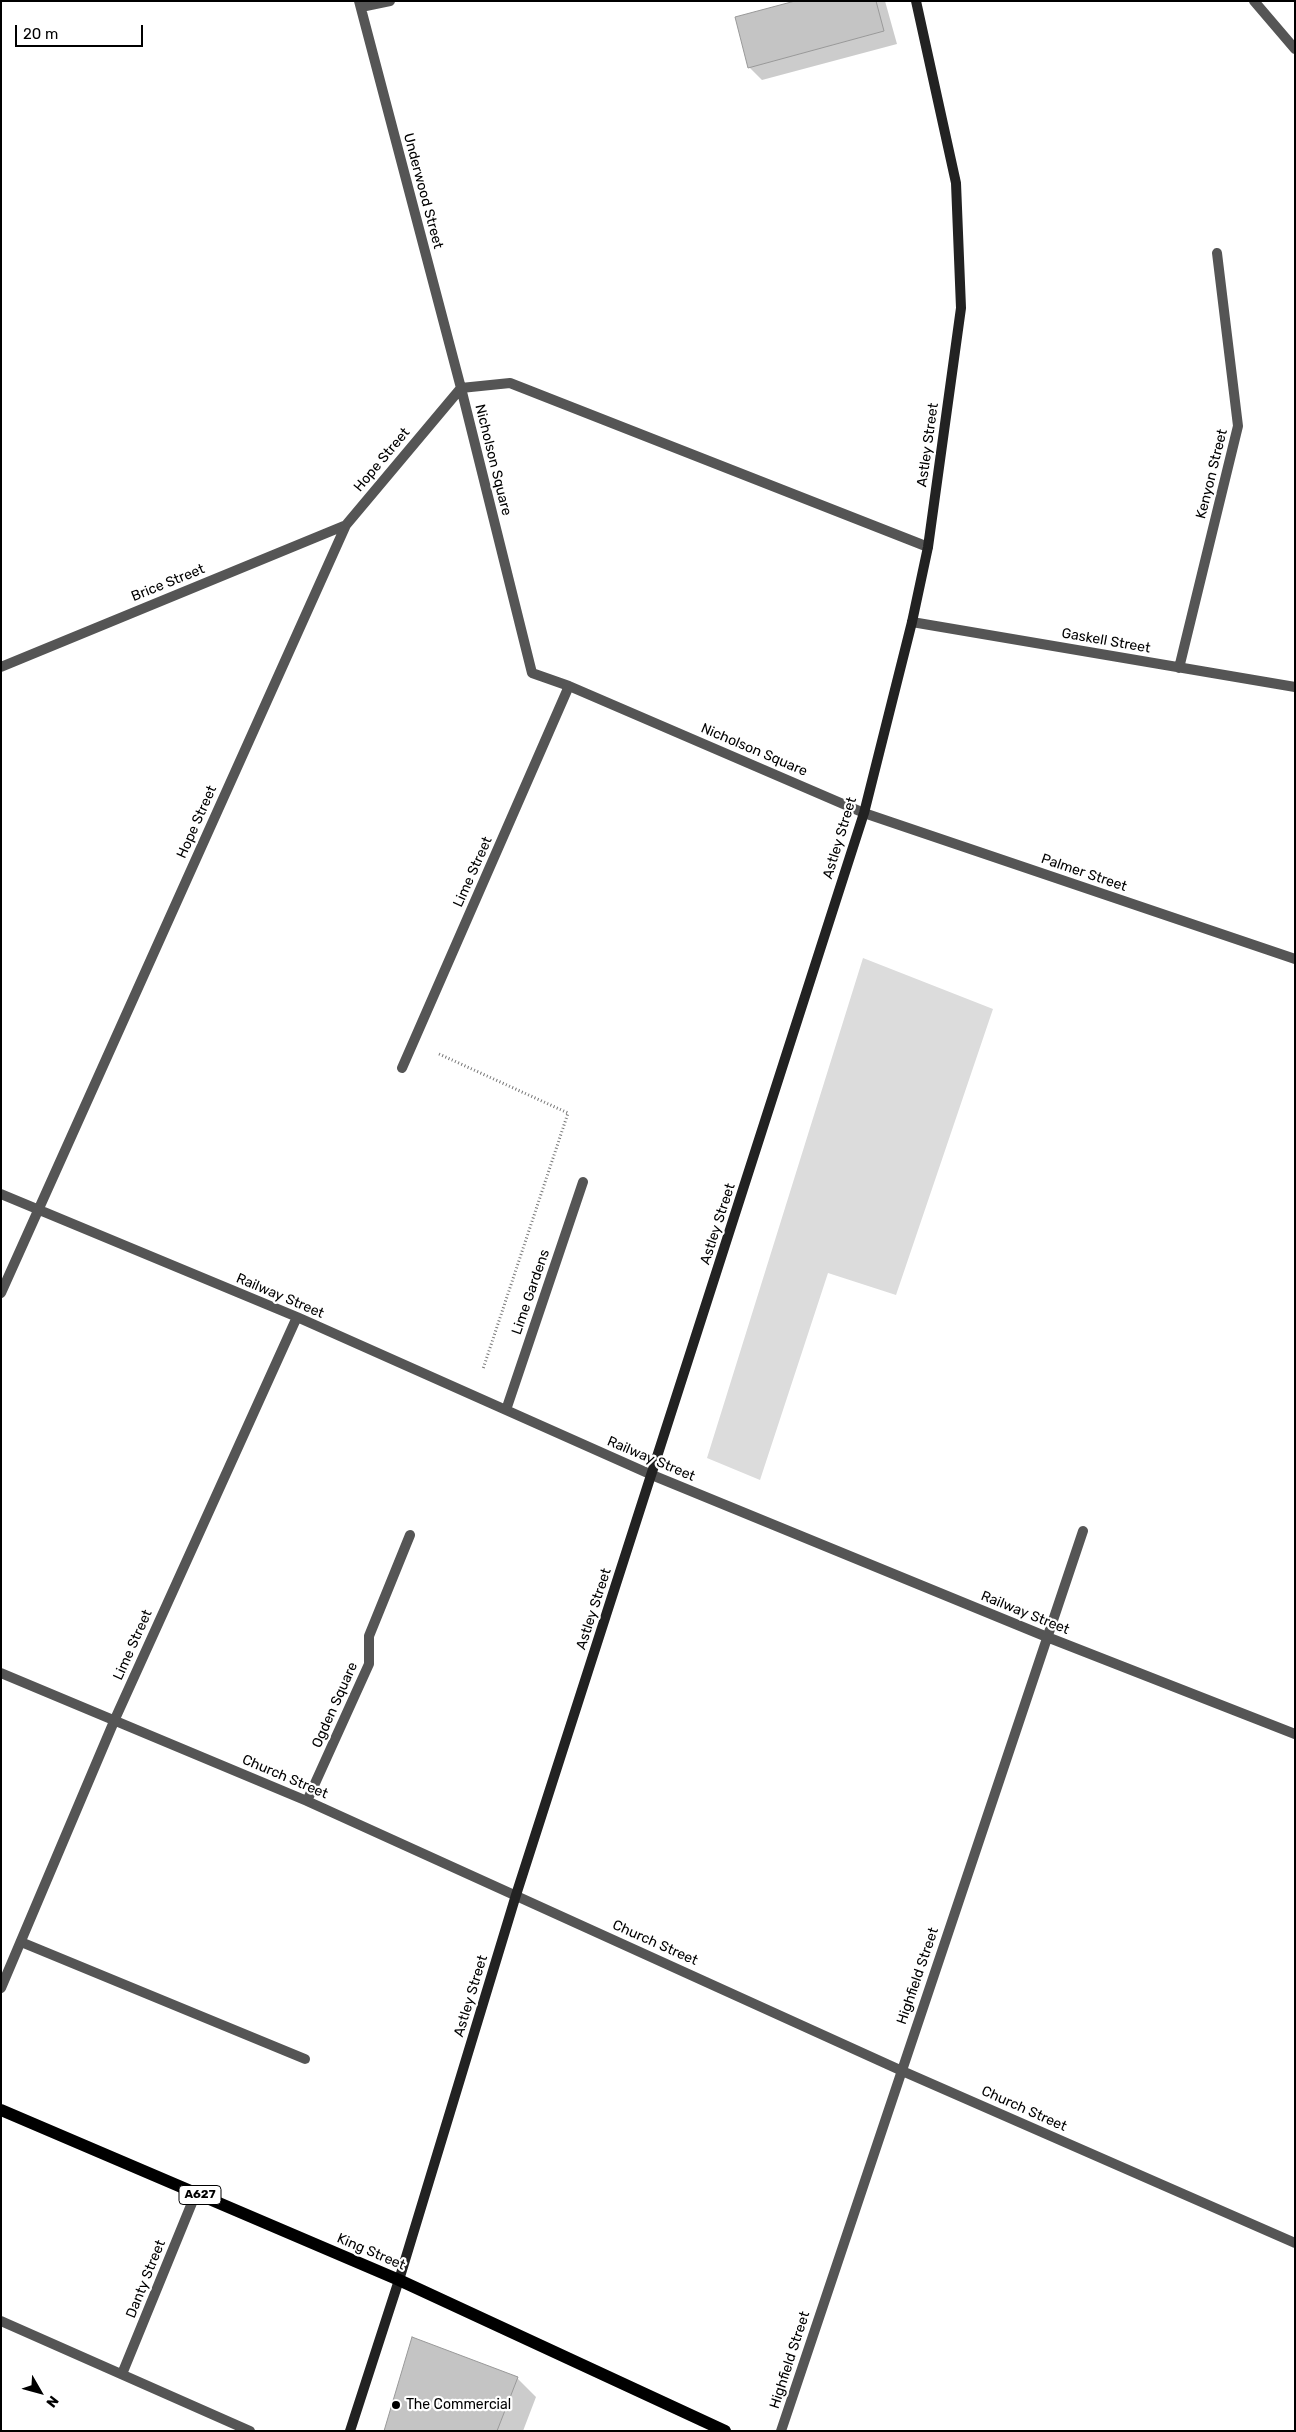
<!DOCTYPE html>
<style>
body{margin:0}
#map{position:relative;width:1296px;height:2432px;overflow:hidden;background:#fff;font-family:Rubik,sans-serif}
canvas{display:block}
.frame{position:absolute;inset:0;border:2px solid #000;pointer-events:none}
.north{position:absolute;left:15px;top:2367px;width:50px;height:50px;-webkit-text-stroke:4px #fff;paint-order:stroke;rotate:128deg;font-size:14px;font-weight:700;line-height:20px;text-align:center;color:#000}
.north::after{content:'';display:block;margin:auto;width:18px;height:22px;background:#000;clip-path:polygon(50% 0,100% 100%,50% 72%,0 100%)}
.scale{position:absolute;left:15px;top:25px;width:128px;height:22px;box-sizing:border-box;border:2px solid #000;border-top:0;padding-left:6px;font-size:15px;line-height:18px;white-space:nowrap;color:#000;-webkit-text-stroke:4px #fff;paint-order:stroke}
</style>
<div id="map">
<canvas width="1296" height="2432"></canvas>
<div class="frame"></div>
<div class="north">N</div>
<div class="scale">20 m</div>
</div>
<script>
const g = document.querySelector('canvas').getContext('2d');
g.lineJoin = 'round';
function fillPath(path, color) {
  g.fillStyle = color;
  g.fill(path, 'evenodd');
}
function toPath(rows) {
  const path = new Path2D();
  for (const r of rows) {
    path.moveTo(r[0], r[1]);
    for (let i = 2; i < r.length; i += 2) path.lineTo(r[i], r[i + 1]);
  }
  return path;
}
function trace(path, color, width, dash) {
  g.strokeStyle = color;
  g.lineWidth = width;
  g.lineCap = dash ? 'butt' : 'round';
  g.setLineDash(dash || []);
  g.stroke(path);
}
function write(font, color, halo, rows, align = 'center') {
  g.font = font + ' Rubik,sans-serif';
  g.lineWidth = 4.5;
  g.setLineDash([]);
  g.textBaseline = 'middle';
  g.strokeStyle = halo;
  g.fillStyle = color;
  for (const [text, x, y, turn = 0] of rows) {
    g.save();
    g.translate(x, y);
    g.rotate((+turn || 0) * Math.PI / 180);
    g.textAlign = isNaN(turn) ? turn : align;
    if (halo) g.strokeText(text, 0, 0);
    g.fillText(text, 0, 0);
    g.restore();
  }
}
fillPath(toPath([
 [863,958,993,1009,896,1295,828,1273,760,1480,707,1458]
]), '#dcdcdc');
fillPath(toPath([
 [800,1,885,1,897,44,762,80,749,67],
 [517,2378,536,2397,523,2431,386,2431]
]), '#0003');
const building = toPath([
 [795,1,876,1,884,31,748,68,735,17,795,1],
 [412,2337,518,2377,497,2431,384,2431,412,2337]
]);
fillPath(building, '#c4c4c4');
trace(building, '#999', 1);
trace(toPath([
 [439,1054,568,1113,483,1369]
]), '#777', 3, [1, 2.5]);
trace(toPath([
 [21,1942,305,2059]
]), '#555', 10);
trace(toPath([
 [1254,1,1295,49],
 [361,7,390,1],
 [928,547,510,383,461,388,532,673,569,686,864,813,1295,959],
 [912,622,1295,687],
 [1,667,346,525],
 [1179,668,1238,426,1217,253],
 [402,1068,569,686],
 [1,1194,297,1317,652,1475,1047,1637,1295,1734],
 [1,1293,346,525,461,388,359,1],
 [506,1410,583,1182],
 [1,1673,307,1801,900,2070,1295,2243],
 [307,1801,369,1664,369,1636,410,1535],
 [1,1988,115,1719,297,1317],
 [1,2321,250,2431],
 [122,2374,196,2193],
 [781,2431,1083,1531]
]), '#555', 10);
trace(toPath([
 [350,2431,399,2280,516,1895,864,813,912,622,928,547,961,308,956,183,916,1]
]), '#222', 10);
trace(toPath([
 [1,2110,399,2280,725,2431]
]), '#000', 12);
for (const [x, y, r, color] of [
 [396,2405,5,"#000"]
]) {
  const dot = new Path2D();
  dot.arc(x, y, r, 0, 2 * Math.PI);
  g.fillStyle = color;
  g.fill(dot);
  trace(dot, '#fff', 2);
}
for (const [x, y, w] of [
 [200,2195,42]
]) {
  const box = new Path2D();
  box.roundRect(x - w / 2, y - 9.5, w, 19, 4);
  g.fillStyle = '#fff';
  g.fill(box);
  trace(box, '#000', 1);
}
write('bold 12px', '#000', null, [
 ["A627",200,2195]
]);
write('14px', '#000', '#fff', [
 ["Underwood Street",423,191,75],
 ["Astley Street",928,445,-82],
 ["Hope Street",382,460,-50],
 ["Nicholson Square",493,460,76],
 ["Kenyon Street",1212,474,-76],
 ["Brice Street",168,583,-22],
 ["Gaskell Street",1106,641,10],
 ["Nicholson Square",754,750,23],
 ["Hope Street",197,822,-66],
 ["Astley Street",840,838,-73],
 ["Lime Street",473,872,-66],
 ["Palmer Street",1084,873,19],
 ["Astley Street",718,1224,-72],
 ["Lime Gardens",531,1292,-71],
 ["Railway Street",280,1296,23],
 ["Railway Street",651,1459,23],
 ["Astley Street",594,1609,-72],
 ["Railway Street",1025,1613,22],
 ["Lime Street",133,1645,-66],
 ["Ogden Square",335,1705,-66],
 ["Church Street",285,1777,23],
 ["Church Street",655,1943,24],
 ["Highfield Street",918,1976,-71],
 ["Astley Street",471,1996,-73],
 ["Church Street",1024,2109,24],
 ["King Street",371,2252,23],
 ["Danty Street",146,2279,-68],
 ["Highfield Street",790,2360,-72]
]);
write('14px', '#000', '#fff', [
 ["The Commercial",406,2405]
], 'left');
</script>
